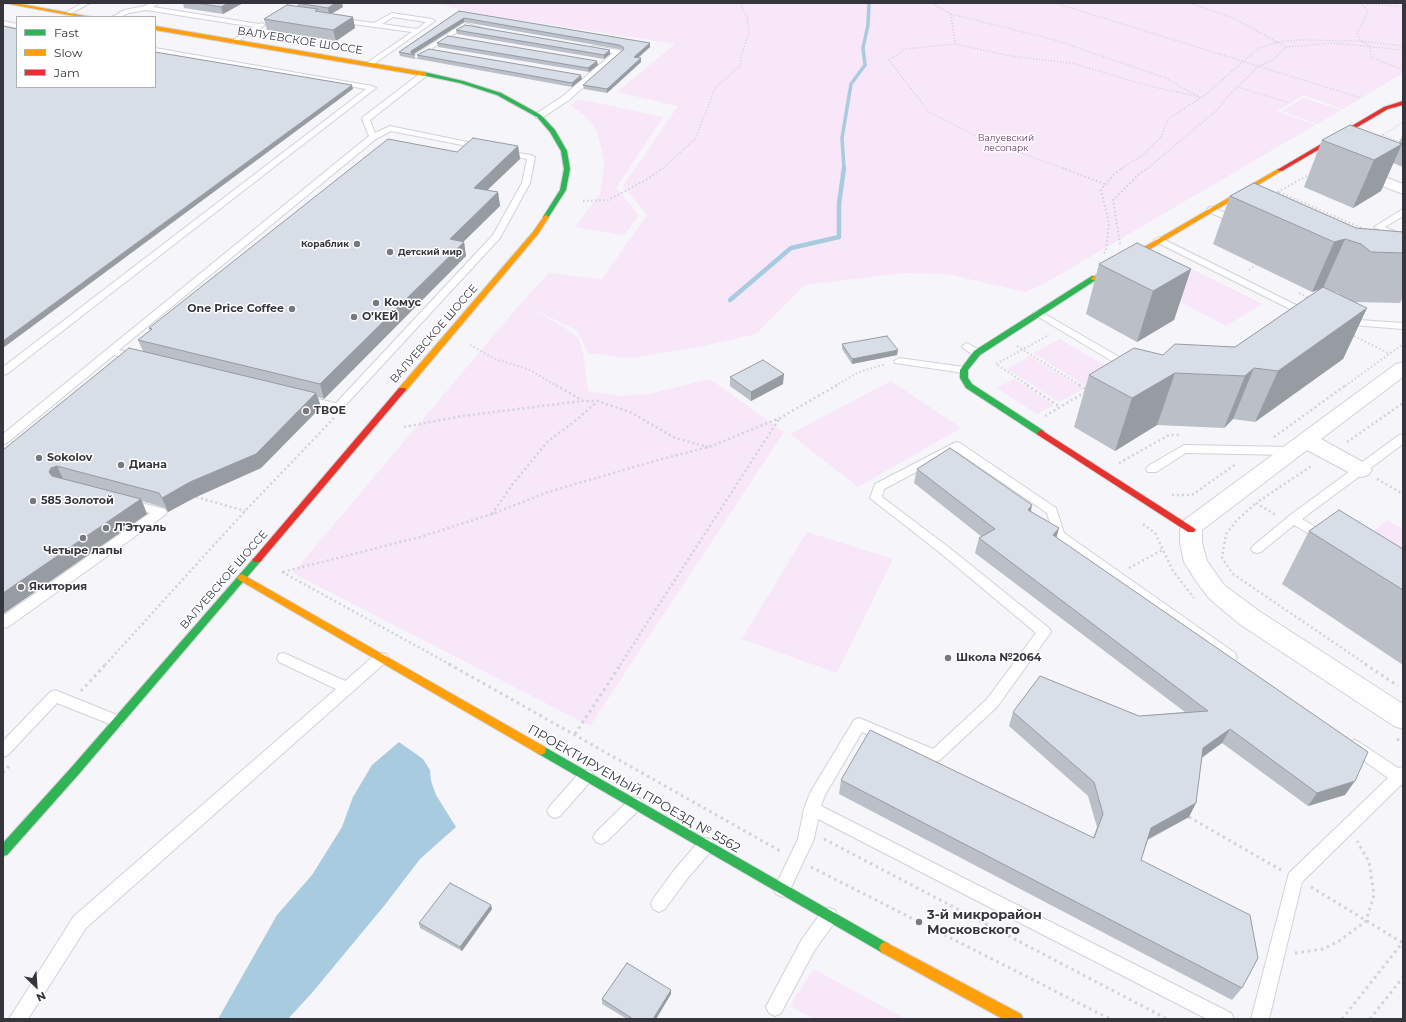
<!DOCTYPE html>
<meta charset="utf-8">
<style>
body{margin:0}
#map{position:relative;width:1406px;height:1022px;overflow:hidden;background:#f5f5fa;font-family:Montserrat,sans-serif}
canvas{display:block}
.frame{position:absolute;inset:0;border:4px solid #35363d;pointer-events:none}
.legend{position:absolute;left:16px;top:16px;width:140px;height:72px;box-sizing:border-box;background:#fff;border:1px solid #aeafb1;margin:0;padding:5px 7px;list-style:none;font-size:12px;color:#35363d}
.legend li{display:flex;align-items:center;gap:8px;height:20px}
.legend b{width:20px;border:1px solid #aeafb1}
.north{position:absolute;left:16px;top:966px;width:40px;height:40px;-webkit-text-stroke:3px #fff;paint-order:stroke;rotate:155deg;font-size:11px;font-weight:700;line-height:16px;text-align:center;color:#35363d}
.north::after{content:'';display:block;margin:auto;width:14px;height:18px;background:#35363d;clip-path:polygon(50% 0,100% 100%,50% 72%,0 100%)}
</style>
<div id="map">
<canvas width="1406" height="1022"></canvas>
<div class="frame"></div>
<ul class="legend">
<li><b style="height:5px;background:#30b455"></b>Fast</li>
<li><b style="height:5px;background:#ff9f0a"></b>Slow</li>
<li><b style="height:5px;background:#e5322d"></b>Jam</li>
</ul>
<div class="north">N</div>
</div>
<script>
const g = document.querySelector('canvas').getContext('2d');
g.lineJoin = 'round';
function fillPath(path, color) {
  g.fillStyle = color;
  g.fill(path, 'evenodd');
}
function toPath(rows) {
  const path = new Path2D();
  for (const r of rows) {
    path.moveTo(r[0], r[1]);
    for (let i = 2; i < r.length; i += 2) path.lineTo(r[i], r[i + 1]);
  }
  return path;
}
function trace(path, color, width, dash) {
  g.strokeStyle = color;
  g.lineWidth = width;
  g.lineCap = dash ? 'butt' : 'round';
  g.setLineDash(dash || []);
  g.stroke(path);
}
function write(font, color, halo, rows, align = 'center') {
  g.font = font + ' Montserrat,sans-serif';
  g.lineWidth = 3;
  g.setLineDash([]);
  g.textBaseline = 'middle';
  g.strokeStyle = halo;
  g.fillStyle = color;
  for (const [text, x, y, turn = 0] of rows) {
    g.save();
    g.translate(x, y);
    g.rotate((+turn || 0) * Math.PI / 180);
    g.textAlign = isNaN(turn) ? turn : align;
    if (halo) g.strokeText(text, 0, 0);
    g.fillText(text, 0, 0);
    g.restore();
  }
}
fillPath(toPath([
 [432,3,1403,3,1403,73,1343,109,1303,95,1277,111,1315,125,1042,285,1025,292,947,274,902,273,805,285,756,334,699,347,628,358,588,353,578,331,527,306,568,330,579,339,583,354,588,391,616,396,649,394,710,379,784,432,590,726,293,573,521,303,549,273,602,279,647,215,623,186,678,106,617,92,675,44,477,13],
 [1304,98,1341,110,1317,124,1282,111],
 [579,99,663,117,616,188,639,215,624,235,575,227,600,194,604,168,604,158,596,129,583,114,570,105],
 [1177,262,1262,304,1226,326,1142,282],
 [1060,339,1114,371,1087,387,1033,353],
 [1030,356,1083,389,1059,402,1007,369],
 [1014,379,1054,405,1037,414,997,388],
 [891,381,961,428,858,487,790,434],
 [1387,520,1403,529,1403,550,1372,532],
 [807,532,893,559,837,673,742,639],
 [813,969,906,1019,814,1019,790,1006]
]), '#f7e7f9');
fillPath(toPath([
 [399,742,423,759,430,770,431,781,436,795,456,827,420,859,384,906,311,994,288,1019,218,1019,277,915,312,875,342,827,353,797,372,765]
]), '#a8cbdf');
trace(toPath([
 [844,169,842,138,851,84,865,65,863,48,868,25,869,3]
]), '#a8cbdf', 3.5);
trace(toPath([
 [730,300,791,248,839,237,839,204,844,168]
]), '#a8cbdf', 4.5);
const lane = toPath([
 [82,3,90,3,70,14,65,13,82,3],
 [151,3,159,3,153,7,259,24,262,23,265,25,233,44,230,42,231,41,254,27,146,10,129,13,120,17,112,17,125,10,144,6,151,3],
 [293,3,301,3,281,15,276,14,293,3],
 [392,13,432,19,435,21,371,66,367,64,368,62,412,32,338,22,335,20,338,18,374,23,392,13],
 [393,17,426,22,417,29,382,24,393,17],
 [3,21,17,24,17,28,3,25,3,21],
 [464,23,482,28,479,30,465,27,419,57,417,58,413,56,464,23],
 [594,46,619,50,623,52,569,100,542,118,536,118,536,114,563,96,613,53,592,49,592,47,594,46],
 [155,48,372,86,376,88,7,374,3,375,3,367,366,89,155,52,155,48],
 [422,72,425,72,429,74,370,120,375,133,390,126,482,145,485,145,485,149,482,149,391,131,376,139,119,350,142,356,143,358,142,360,138,361,114,355,7,443,3,444,3,434,369,136,362,119,363,117,422,72],
 [500,150,531,155,535,157,530,183,500,238,342,409,338,410,299,401,298,399,299,397,303,396,336,403,493,235,522,183,527,159,500,154,500,150],
 [1211,207,1241,219,1242,221,1238,224,1235,223,1208,212,1207,210,1208,208,1211,207],
 [1403,209,1403,216,1385,227,1403,235,1403,241,1374,227,1403,209],
 [1159,237,1302,308,1304,310,1294,317,1288,317,1286,315,1292,310,1156,242,1154,240,1159,237],
 [1038,310,1133,365,1134,367,1129,370,1125,369,1035,315,1033,313,1038,310],
 [1344,319,1403,323,1403,329,1340,324,1339,322,1340,320,1344,319],
 [967,343,981,351,982,353,981,355,973,355,963,348,962,346,967,343],
 [899,358,964,367,969,370,964,373,895,363,894,361,899,358],
 [1403,434,1403,444,1302,519,1329,535,1331,538,1329,541,1325,542,1321,541,1294,525,1261,552,1257,553,1253,552,1251,549,1253,546,1289,516,1399,435,1403,434],
 [956,442,960,443,1056,508,1064,533,1235,653,1237,657,1235,661,1230,662,1225,661,1054,538,1047,513,956,451,884,489,882,497,947,546,1049,628,1051,632,997,707,940,760,935,762,930,760,862,732,825,795,821,806,1231,1013,1234,1019,1207,1019,818,819,814,839,788,894,782,897,776,894,774,889,798,839,804,809,810,793,854,720,859,718,864,720,933,749,987,699,1036,633,939,552,870,498,875,484,956,442],
 [1184,445,1291,447,1295,448,1297,451,1295,454,1291,455,1186,453,1156,472,1148,472,1146,469,1148,466,1184,445],
 [130,500,165,509,167,512,165,515,8,627,3,628,3,616,150,513,126,507,124,504,126,501,130,500],
 [284,653,345,681,376,654,381,653,386,654,388,658,386,662,86,928,28,1019,9,1019,74,916,336,689,279,662,277,658,279,654,284,653],
 [55,690,122,717,124,721,122,725,117,727,57,703,8,755,3,757,3,741,50,692,55,690],
 [1354,740,1359,742,1398,768,1403,767,1403,783,1302,882,1269,1019,1251,1019,1289,873,1388,778,1349,750,1347,746,1349,742,1354,740],
 [586,770,591,771,593,776,591,781,560,816,555,818,550,816,547,811,550,806,581,771,586,770],
 [635,797,640,799,643,804,640,809,606,842,601,844,596,842,593,837,596,832,630,799,635,797],
 [706,838,712,840,714,845,712,850,687,879,665,909,659,912,653,909,651,904,653,899,675,869,700,840,706,838],
 [829,908,835,910,837,916,835,922,814,951,781,1013,775,1016,769,1013,766,1007,769,1001,802,939,823,910,829,908]
]);
const street = toPath([
 [1357,166,1403,184,1403,194,1352,174,1349,171,1352,168,1357,166],
 [1403,362,1403,377,1321,439,1368,465,1372,470,1368,475,1361,477,1354,475,1307,450,1202,530,1202,543,1207,561,1224,585,1259,611,1403,704,1403,729,1394,726,1241,625,1219,607,1208,597,1196,581,1184,562,1180,543,1180,530,1185,519,1191,515,1396,364,1403,362]
]);
const fast = toPath([
 [424,72,463,81,501,93,541,115,555,130,567,151,570,169,566,190,548,218,544,218,543,217,560,190,564,169,561,151,550,132,537,117,497,95,460,83,422,75,421,74,424,72],
 [1092,276,1098,276,1099,278,980,355,968,370,968,378,972,384,1044,431,1045,433,1044,435,1038,435,966,388,960,378,960,370,974,351,1092,276],
 [257,557,260,558,262,560,260,562,78,775,7,855,3,856,3,843,70,769,254,558,257,557],
 [541,745,889,944,891,948,889,952,885,954,881,952,537,753,536,750,537,747,541,745]
]);
const slow = toPath([
 [4,3,15,3,91,17,80,17,4,3],
 [155,26,424,72,427,74,424,76,155,30,155,26],
 [1278,169,1283,170,1098,280,1092,280,1091,278,1278,169],
 [546,215,549,217,538,234,405,392,399,392,398,390,399,388,533,232,544,216,546,215],
 [242,574,545,747,546,750,545,753,541,755,537,753,239,580,237,578,239,576,242,574],
 [885,942,1021,1014,1023,1019,1003,1019,881,952,879,948,881,944,885,942]
]);
const jam = toPath([
 [1403,101,1403,105,1388,109,1282,171,1277,170,1384,107,1403,101],
 [399,388,405,388,406,390,260,562,254,562,252,560,254,558,399,388],
 [1041,430,1194,528,1196,530,1194,532,1188,532,1038,435,1037,433,1041,430]
]);
trace(lane, '#d1d2d7', 2);
trace(street, '#d1d2d7', 2);
trace(fast, '#d1d2d7', 2);
trace(slow, '#d1d2d7', 2);
trace(jam, '#d1d2d7', 2);
trace(toPath([
 [932,3,951,14,1055,40,1163,77,1200,97,1149,86,1072,63,1016,57,955,44,905,49,889,60,929,112,980,138,1065,169],
 [1055,3,1361,98],
 [1190,3,1235,19,1286,47],
 [1360,3,1368,11,1357,34,1361,41,1370,46,1371,57,1403,70],
 [1361,3,1403,7],
 [951,14,955,44],
 [1238,87,1289,103],
 [1382,135,1403,143],
 [1378,138,1403,122],
 [662,169,696,138,715,88,741,65,741,56,749,32,747,17,740,3],
 [1121,169,1144,154,1161,137,1168,119,1205,95,1259,48,1278,42,1299,40,1361,41,1403,46],
 [1147,169,1219,108,1228,96,1259,66,1273,60,1286,47,1333,43,1403,50]
]), '#d2d3d6', 1.5, [1, 2]);
trace(toPath([
 [1062,168,1105,184],
 [1279,192,1364,229],
 [1274,194,1312,173],
 [583,201,608,200,646,180,663,168],
 [1120,244,1113,200,1139,174,1148,168],
 [1104,253,1106,251,1109,223,1101,190,1114,174,1123,168],
 [1249,270,1256,265],
 [1299,293,1311,299],
 [1354,336,1390,354],
 [470,345,495,359,528,369,557,386],
 [1017,346,1081,386],
 [835,386,859,372,886,364],
 [1029,386,996,364,1049,335],
 [1345,386,1403,344]
]), '#d2d3d6', 2, [1.5, 2.5]);
trace(toPath([
 [556,385,583,401,598,401,632,413,675,438,708,447],
 [1027,385,1060,407],
 [1079,385,1087,390],
 [1045,416,1087,391],
 [404,427,462,416,582,401],
 [1274,437,1346,385],
 [1347,442,1403,403],
 [1119,463,1169,435,1179,435],
 [1377,479,1403,494],
 [1172,495,1192,495,1236,464],
 [196,497,245,511],
 [1259,501,1313,465],
 [1256,503,1276,515],
 [1255,504,1237,520,1226,534,1222,558,1233,574,1367,665],
 [492,514,512,485,548,441,574,422,597,402],
 [1143,524,1155,533,1173,571,1194,598],
 [1129,568,1164,549],
 [282,572,451,665],
 [283,572,420,537,492,514,548,492,658,460,709,447,780,418,837,385],
 [105,665,245,511,334,418],
 [620,665,779,419]
]), '#d2d3d6', 2.5, [2, 3]);
trace(toPath([
 [449,664,782,852],
 [1365,664,1398,686],
 [81,691,106,664],
 [575,734,621,664],
 [1397,739,1403,743],
 [3,773,9,766],
 [1189,817,1281,870],
 [824,839,1167,1019],
 [811,867,1110,1019],
 [1311,887,1403,943],
 [1295,953,1323,949,1339,941,1366,921,1374,895,1369,862,1357,841],
 [1342,1019,1403,942],
 [1370,1019,1403,977]
]), '#d2d3d6', 3, [2.5, 4]);
fillPath(lane, '#fefefe');
fillPath(street, '#fefefe');
fillPath(fast, '#30b455');
fillPath(slow, '#ff9f0a');
fillPath(jam, '#e5322d');
fillPath(toPath([
 [180,3,243,3,223,14,184,8,183,3],
 [297,3,343,7,331,14,353,17,355,28,336,41,267,30,264,19,298,6],
 [459,11,650,43,650,47,638,58,641,62,607,93,584,89,583,85,623,50,619,49,464,22,413,54,415,55,415,59,400,56,399,52],
 [456,30,610,50,610,54,604,59,457,34],
 [437,43,598,65,589,72,438,47],
 [417,55,582,79,572,87,418,59],
 [1403,134,1403,167,1393,163,1381,191,1353,208,1304,187,1322,140,1399,143],
 [518,146,520,159,487,190,498,192,500,206,463,242,464,242,466,256,324,399,318,397,321,407,261,468,196,497,168,512,165,508,142,501,147,514,3,614,3,450,143,351,138,340,150,331,149,328,457,152],
 [1230,196,1356,228,1403,232,1403,297,1400,303,1354,302,1367,308,1343,359,1255,422,1233,419,1224,428,1157,425,1115,451,1074,427,1089,375,1163,355,1235,347,1320,289,1312,292,1213,244],
 [1328,290,1338,293,1341,296],
 [1099,264,1191,269,1174,320,1137,342,1086,314],
 [842,344,897,355,852,364,842,349],
 [730,377,783,384,751,401,730,386],
 [917,469,1032,505,1031,511,1056,537,1345,795,1308,806,1222,743,1202,758,1189,817,1148,840,1141,860,1242,988,1232,1000,839,794,841,780,1093,838,1097,827,1088,796,1009,726,1013,712,1139,716,1185,712,975,553,979,538,982,537,914,483],
 [1309,531,1403,549,1403,665,1282,584],
 [492,909,462,951,420,928,419,923],
 [671,994,656,1019,627,1019,602,1004,602,999]
]), '#babfc8');
fillPath(toPath([
 [228,3,243,3,223,14,221,7],
 [335,3,342,3,343,7,329,15,328,8],
 [353,17,355,28,336,41,333,30],
 [464,18,464,22,412,55,411,53,411,51],
 [650,43,650,47,634,61,634,57],
 [610,50,610,54,604,59,604,55],
 [641,58,641,62,607,93,607,89],
 [597,61,598,65,589,72,588,68],
 [581,75,582,79,572,87,572,83],
 [352,85,353,89,3,348,3,341],
 [1402,144,1381,191,1353,208,1374,160],
 [518,146,520,159,476,201,474,188],
 [498,192,500,206,452,253,450,239],
 [1345,239,1323,288,1312,292,1334,242],
 [464,242,466,256,324,399,320,384],
 [1191,269,1174,320,1137,342,1153,291],
 [1367,308,1343,359,1255,422,1278,371],
 [898,350,897,355,852,364,852,359],
 [1254,368,1233,419,1224,428,1245,376],
 [1175,373,1157,425,1115,451,1132,398],
 [784,374,783,384,751,401,751,392],
 [316,393,321,407,261,468,196,497,168,512,162,498],
 [57,466,64,481,57,487,49,472,51,468],
 [141,499,147,514,3,614,3,593],
 [1032,505,1028,520,1028,510],
 [1059,528,1055,543,1053,535],
 [1230,729,1222,743,1195,762,1203,748],
 [1355,781,1345,795,1308,806,1317,793],
 [1196,803,1189,817,1144,841,1151,828],
 [491,905,492,909,462,951,460,947],
 [671,990,671,994,656,1019,653,1019]
]), '#979ba2');
const building = toPath([
 [197,3,228,3,221,7,197,3],
 [297,3,335,3,328,8,297,3],
 [287,5,318,9,315,11,353,17,333,30,264,19,287,5],
 [459,11,650,43,634,57,641,58,607,89,583,85,624,49,623,47,619,45,464,18,411,51,411,53,415,55,399,52,459,11],
 [465,25,610,50,604,55,456,30,465,25],
 [3,26,17,29,17,87,155,87,155,52,352,85,3,341,3,26],
 [448,36,597,61,588,68,437,43,448,36],
 [429,49,581,75,572,83,417,55,429,49],
 [1350,125,1402,144,1374,160,1322,140,1350,125],
 [473,138,518,146,474,188,498,192,450,239,464,242,320,384,138,340,152,329,149,328,388,139,457,152,473,138],
 [1254,183,1356,228,1403,232,1403,253,1371,252,1361,244,1345,239,1334,242,1230,196,1254,183],
 [1137,243,1191,269,1153,291,1099,264,1137,243],
 [1323,287,1367,308,1278,371,1254,368,1245,376,1175,373,1132,398,1089,375,1134,348,1163,355,1175,344,1235,347,1323,287],
 [887,336,898,350,852,359,842,344,887,336],
 [129,348,316,393,256,454,190,482,162,498,159,493,57,466,51,468,49,472,52,476,141,499,3,593,3,450,129,348],
 [763,360,784,374,751,392,730,377,763,360],
 [950,448,1032,505,1028,510,1059,528,1053,535,1368,752,1355,781,1317,793,1230,729,1203,748,1196,803,1151,828,1141,860,1250,915,1258,958,1242,988,841,780,870,730,1094,838,1103,814,1094,782,1013,712,1040,676,1139,716,1208,711,979,538,995,529,917,469,950,448],
 [1339,510,1403,549,1403,590,1309,531,1339,510],
 [450,883,491,905,460,947,419,923,450,883],
 [627,963,671,990,653,1019,633,1019,602,999,627,963]
]);
fillPath(building, '#d8dee8');
trace(building, '#979ba2', 1);
for (const [x, y, r, color] of [
 [357,244,4,"#78797f"],
 [390,252,4,"#78797f"],
 [376,303,4,"#78797f"],
 [292,309,4,"#78797f"],
 [354,317,4,"#78797f"],
 [306,411,4,"#78797f"],
 [39,458,4,"#78797f"],
 [121,465,4,"#78797f"],
 [33,501,4,"#78797f"],
 [106,528,4,"#78797f"],
 [83,538,4,"#78797f"],
 [21,587,4,"#78797f"],
 [948,658,4,"#78797f"],
 [919,922,4,"#78797f"]
]) {
  const dot = new Path2D();
  dot.arc(x, y, r, 0, 2 * Math.PI);
  g.fillStyle = color;
  g.fill(dot);
  trace(dot, '#fff', 1.5);
}
write('9px', '#5f3160', '#fff', [
 ["Валуевский",1006,138],
 ["лесопарк",1006,148]
]);
write('bold 9px', '#35363d', '#fff', [
 ["Кораблик",349,244],
 ["Детский мир",398,252,"left"]
], 'right');
write('11px', '#35363d', '#fff', [
 ["ВАЛУЕВСКОЕ ШОССЕ",300,41,9],
 ["ВАЛУЕВСКОЕ ШОССЕ",434,334,-49],
 ["ВАЛУЕВСКОЕ ШОССЕ",224,580,-49]
]);
write('bold 11px', '#35363d', '#fff', [
 ["Комус",384,303],
 ["One Price Coffee",284,309,"right"],
 ["О’КЕЙ",362,317],
 ["ТВОЕ",314,411],
 ["Sokolov",47,458],
 ["Диана",129,465],
 ["585 Золотой",41,501],
 ["Л'Этуаль",114,528],
 ["Четыре лапы",83,551,"center"],
 ["Якитория",29,587],
 ["Школа №2064",956,658]
], 'left');
write('13px', '#35363d', '#fff', [
 ["ПРОЕКТИРУЕМЫЙ ПРОЕЗД № 5562",634,789,30]
]);
write('bold 13px', '#35363d', '#fff', [
 ["3-й микрорайон",927,915],
 ["Московского",927,930]
], 'left');
</script>
